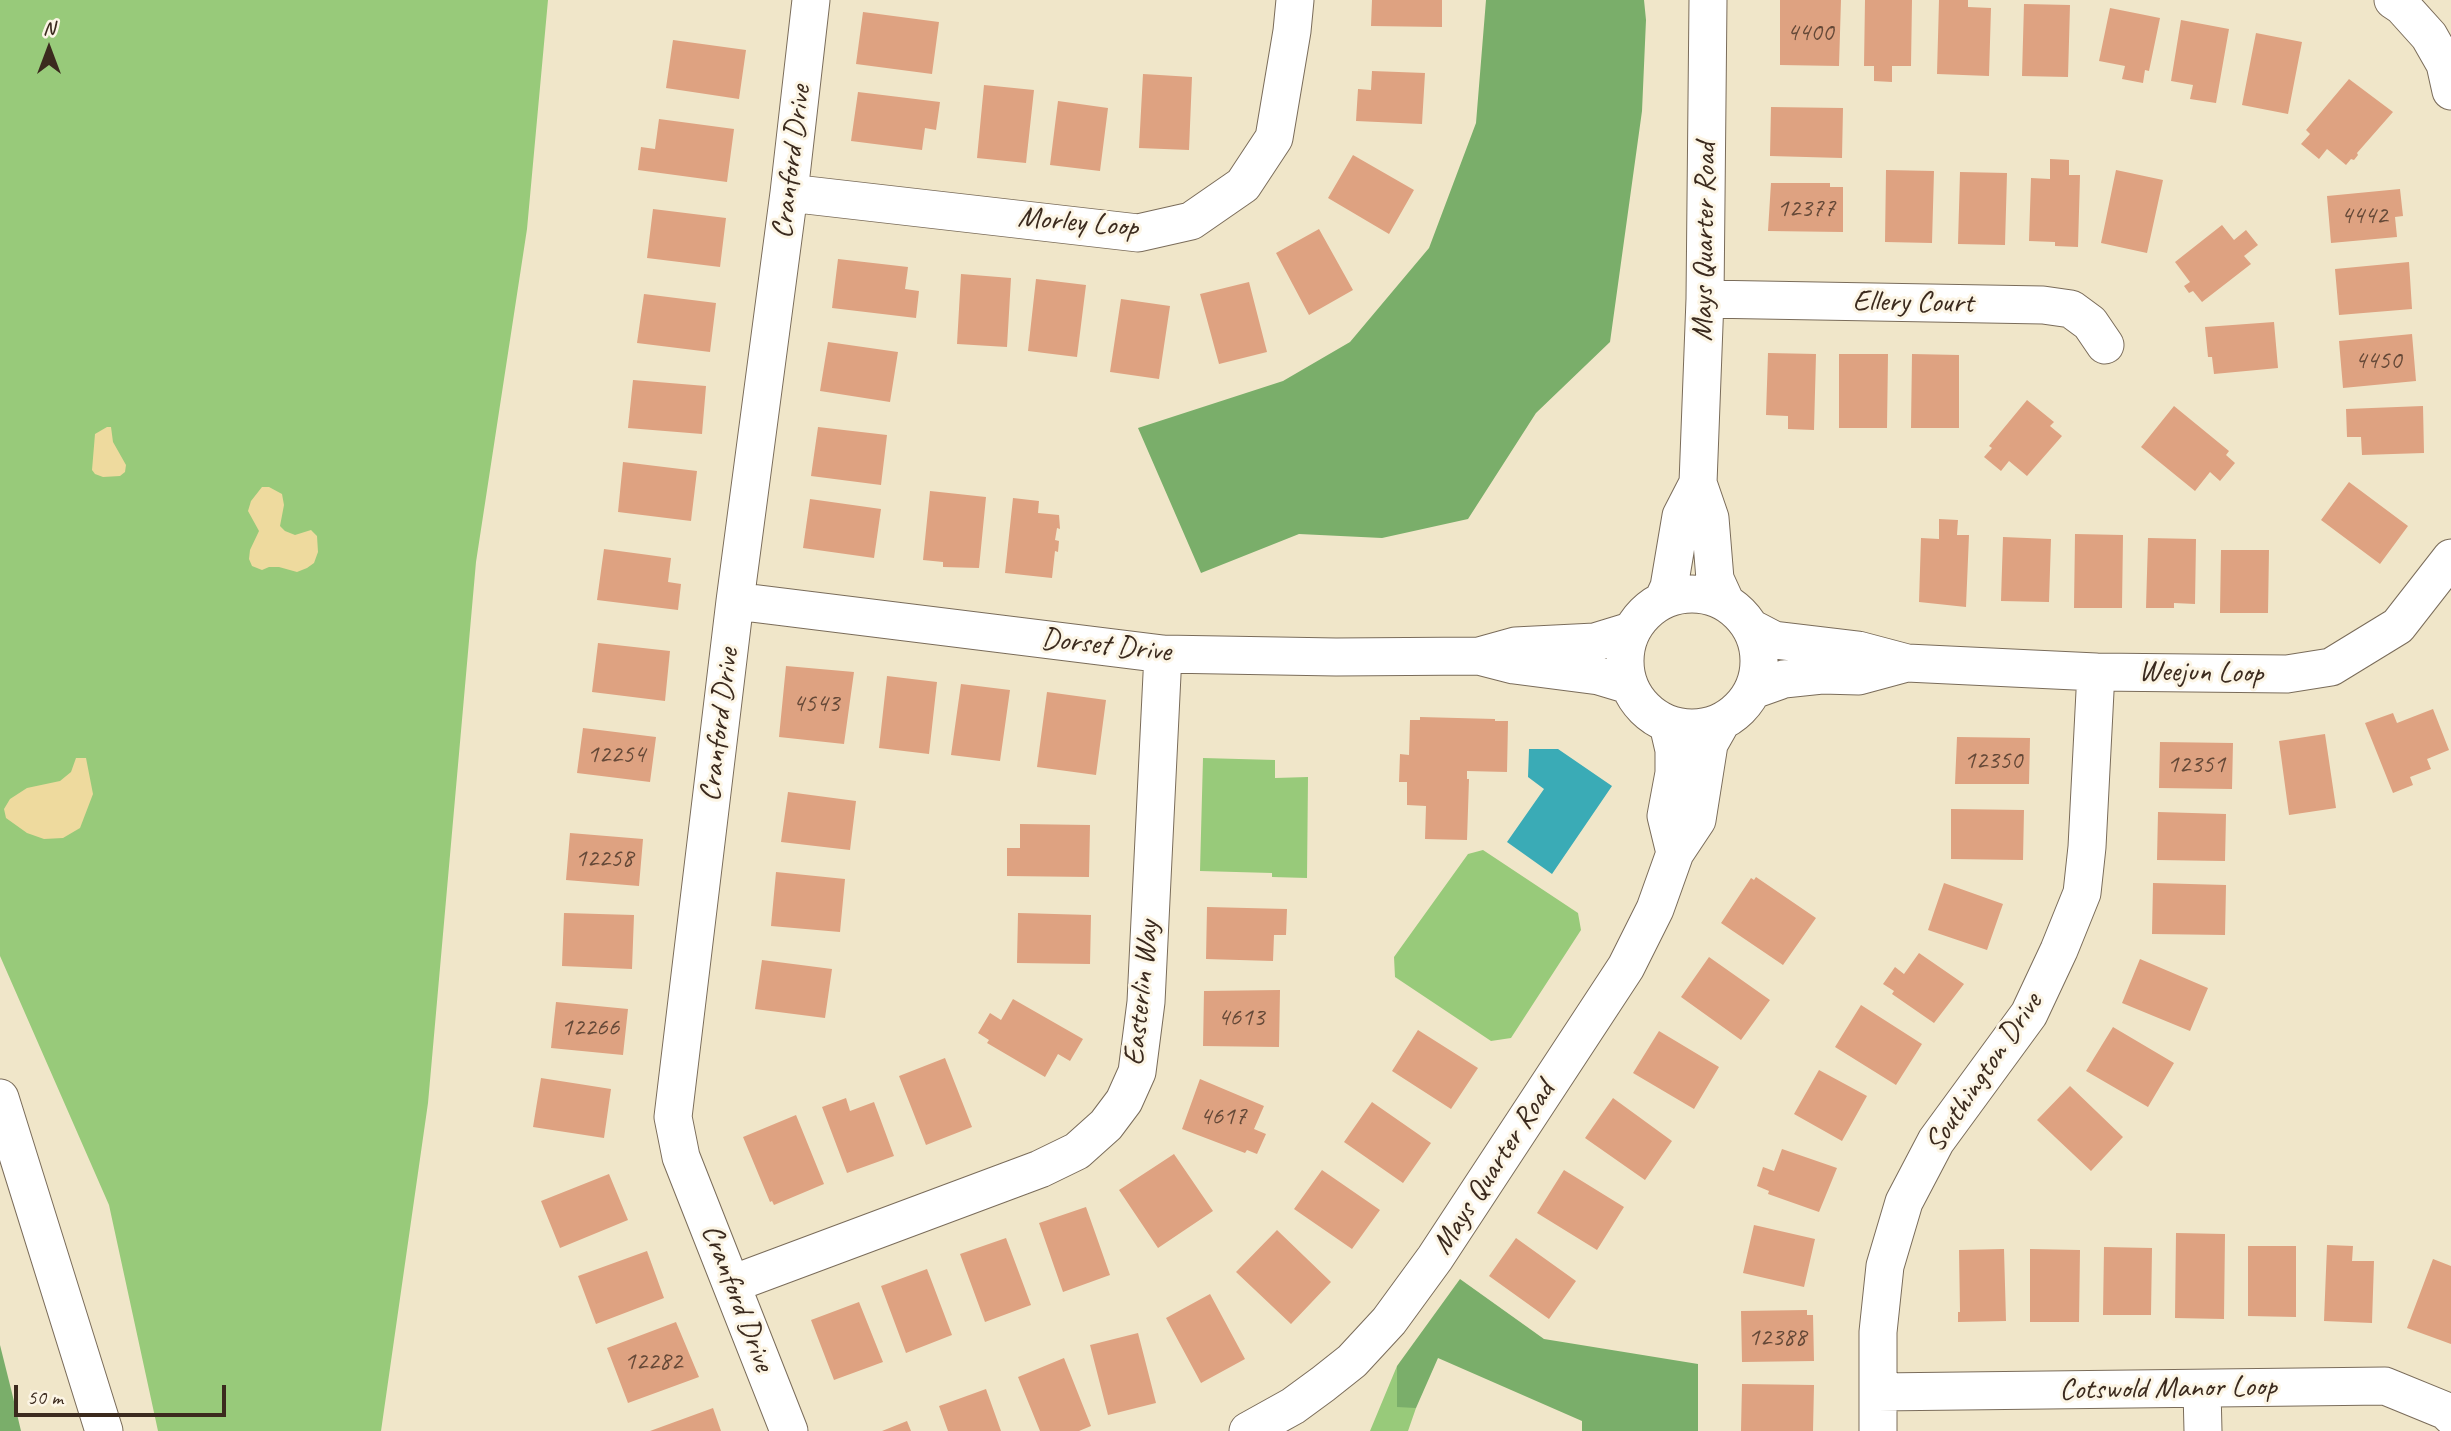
<!DOCTYPE html>
<style>
body{margin:0}
#map{position:relative;width:2451px;height:1431px;overflow:hidden;background:#f0e6c9;font-family:Caveat,sans-serif}
canvas{display:block}
.north{position:absolute;left:14px;top:14px;width:70px;height:70px;-webkit-text-stroke:5px #fcf5e5;paint-order:stroke;rotate:0deg;font-size:19px;font-weight:700;line-height:28px;text-align:center;color:#3b2a1e}
.north::after{content:'';display:block;margin:auto;width:24px;height:32px;background:#3b2a1e;clip-path:polygon(50% 0,100% 100%,50% 72%,0 100%)}
.scale{position:absolute;left:14px;top:1385px;width:212px;height:32px;box-sizing:border-box;border:4px solid #3b2a1e;border-top:0;padding-left:9px;font-size:21px;line-height:24px;white-space:nowrap;color:#3b2a1e;-webkit-text-stroke:5px #fcf5e5;paint-order:stroke}
</style>
<div id="map">
<canvas width="2451" height="1431"></canvas>
<div class="north">N</div>
<div class="scale">50 m</div>
</div>
<script>
const g = document.querySelector('canvas').getContext('2d');
g.lineJoin = 'round';
function fillPath(path, color) {
  g.fillStyle = color;
  g.fill(path, 'evenodd');
}
function toPath(rows) {
  const path = new Path2D();
  for (const r of rows) {
    if (r.length === 3) {
      path.moveTo(r[0] + r[2], r[1]);
      path.arc(r[0], r[1], r[2], 0, 2 * Math.PI);
      continue;
    }
    path.moveTo(r[0], r[1]);
    for (let i = 2; i < r.length; i += 2) path.lineTo(r[i], r[i + 1]);
  }
  return path;
}
function trace(path, color, width, dash) {
  g.strokeStyle = color;
  g.lineWidth = width;
  g.lineCap = dash ? 'butt' : 'round';
  g.setLineDash(dash || []);
  g.stroke(path);
}
function write(font, color, halo, rows, align = 'center') {
  g.font = font + ' Caveat,sans-serif';
  g.lineWidth = 6;
  g.setLineDash([]);
  g.textBaseline = 'middle';
  g.strokeStyle = halo;
  g.fillStyle = color;
  for (const [text, x, y, turn = 0] of rows) {
    g.save();
    g.translate(x, y);
    g.rotate((+turn || 0) * Math.PI / 180);
    g.textAlign = isNaN(turn) ? turn : align;
    if (halo) g.strokeText(text, 0, 0);
    g.fillText(text, 0, 0);
    g.restore();
  }
}
fillPath(toPath([
 [0,0,548,0,527,229,476,562,428,1103,381,1431,158,1431,109,1205,0,956],
 [1203,758,1275,760,1275,778,1308,777,1307,878,1272,877,1272,873,1200,871],
 [1483,850,1578,913,1581,930,1511,1038,1491,1041,1395,977,1394,957,1468,854],
 [1397,1366,1403,1400,1416,1408,1408,1431,1370,1431]
]), '#98ca7a');
fillPath(toPath([
 [1486,0,1644,0,1646,20,1642,111,1610,342,1536,413,1468,519,1382,538,1299,534,1201,573,1138,428,1283,381,1350,342,1429,248,1476,123],
 [1460,1279,1544,1339,1698,1364,1698,1431,1582,1431,1582,1421,1438,1358,1416,1408,1397,1407,1397,1366],
 [0,1345,12,1393,21,1431,0,1431]
]), '#7aae6a');
fillPath(toPath([
 [107,427,111,427,113,442,126,465,125,472,120,476,103,477,95,474,92,470,95,434],
 [262,487,269,487,282,494,284,505,280,526,285,531,295,535,311,530,317,536,318,552,314,563,307,568,297,572,279,567,269,567,262,570,252,566,249,559,250,550,259,531,248,511,251,501],
 [76,758,86,758,93,794,80,828,63,838,44,839,27,833,6,818,4,809,10,799,27,788,60,781,71,772]
]), '#eeda9e');
fillPath(toPath([
 [1529,749,1558,749,1612,786,1552,874,1507,842,1544,789,1528,777]
]), '#3aabb6');
fillPath(toPath([
 [1372,0,1442,0,1442,27,1371,26],
 [1780,0,1841,0,1839,66,1780,65],
 [1865,0,1912,0,1911,66,1892,66,1892,82,1874,81,1874,66,1864,66],
 [1939,0,1968,0,1968,7,1991,8,1989,76,1937,74],
 [2024,4,2070,5,2068,77,2022,76],
 [2110,8,2160,18,2149,71,2145,70,2143,83,2122,79,2125,66,2099,61],
 [863,12,939,22,932,74,856,64],
 [2181,20,2229,29,2216,103,2190,99,2193,85,2171,81],
 [2256,33,2302,42,2288,114,2242,105],
 [673,40,746,50,739,99,666,88],
 [1372,71,1425,73,1422,124,1356,121,1358,89,1371,90],
 [1143,74,1192,77,1189,150,1139,148],
 [2349,79,2393,112,2357,153,2358,155,2354,160,2351,159,2346,165,2327,149,2319,159,2301,144,2310,134,2306,130],
 [984,85,1034,90,1026,163,977,158],
 [858,92,940,102,936,130,925,128,922,150,851,141],
 [1058,101,1108,108,1100,171,1050,165],
 [1771,107,1843,108,1842,158,1770,156],
 [659,119,734,129,727,182,638,170,641,147,655,149],
 [1353,155,1414,190,1389,234,1328,198],
 [2050,159,2069,160,2069,175,2080,175,2078,247,2055,246,2055,242,2029,241,2031,178,2050,179],
 [1886,170,1934,171,1932,243,1885,242],
 [2116,170,2163,180,2147,253,2101,243],
 [1960,172,2007,173,2005,245,1958,244],
 [1771,183,1830,183,1830,187,1843,187,1843,232,1768,231],
 [2400,189,2403,216,2395,217,2397,237,2331,243,2327,196],
 [653,209,726,218,720,267,647,258],
 [2222,225,2234,240,2246,230,2258,245,2244,256,2251,264,2202,302,2193,291,2189,293,2184,286,2190,282,2175,262],
 [1319,229,1353,290,1309,315,1276,253],
 [838,259,908,267,905,289,919,291,916,318,832,308],
 [2409,262,2412,309,2339,315,2335,269],
 [961,274,1011,278,1007,347,957,344],
 [1036,279,1086,285,1077,357,1028,351],
 [1249,282,1267,352,1219,364,1200,294],
 [644,294,716,303,710,352,637,343],
 [1121,299,1170,306,1159,379,1110,372],
 [2274,322,2278,368,2214,374,2212,357,2208,357,2205,327],
 [2412,334,2416,381,2343,388,2339,341],
 [828,342,898,352,890,402,820,391],
 [1768,353,1816,354,1814,430,1788,429,1788,416,1766,415],
 [1839,354,1888,354,1887,428,1839,428],
 [1912,354,1959,355,1959,428,1911,428],
 [633,380,706,386,702,434,628,428],
 [2027,400,2054,422,2050,426,2062,436,2027,476,2009,461,2001,471,1984,457,1992,448,1989,446],
 [2174,406,2229,451,2226,455,2235,463,2220,481,2210,472,2195,491,2141,447],
 [2423,406,2424,453,2362,455,2361,437,2347,437,2346,409],
 [818,427,887,435,881,485,811,476],
 [623,462,697,471,691,521,618,512],
 [2349,482,2408,526,2380,564,2321,520],
 [930,491,986,497,979,568,943,567,943,562,923,560],
 [1013,498,1039,501,1038,513,1059,515,1060,529,1057,528,1055,540,1059,541,1058,552,1055,551,1052,578,1005,573],
 [810,499,881,509,874,558,803,548],
 [1939,519,1958,520,1957,535,1969,535,1966,607,1919,602,1921,538,1939,539],
 [2075,534,2123,535,2122,608,2074,608],
 [2003,537,2051,539,2049,602,2001,601],
 [2148,538,2196,539,2195,604,2174,603,2174,608,2146,608],
 [604,549,671,558,668,582,681,584,678,610,597,600],
 [2221,550,2269,550,2268,613,2220,613],
 [598,643,670,651,665,701,592,692],
 [786,666,854,672,844,744,779,737],
 [887,676,937,682,929,754,879,748],
 [961,684,1010,690,1000,761,951,755],
 [1047,692,1106,700,1096,775,1037,767],
 [2433,709,2449,750,2427,759,2431,769,2410,777,2413,785,2393,793,2365,723,2393,713,2397,723],
 [1420,717,1495,719,1495,721,1508,721,1507,772,1467,771,1467,779,1469,779,1467,840,1425,839,1426,806,1407,805,1407,782,1399,782,1400,754,1409,755,1410,720,1420,720],
 [583,728,656,737,650,782,577,773],
 [2325,734,2336,808,2289,815,2279,741],
 [1957,737,2030,738,2029,784,1955,784],
 [2160,742,2233,743,2232,789,2159,788],
 [788,792,856,801,850,850,781,842],
 [1951,809,2024,810,2023,860,1951,859],
 [2158,812,2226,814,2225,861,2157,860],
 [1020,824,1090,825,1089,877,1007,876,1007,848,1020,848],
 [570,833,643,839,639,886,566,880],
 [776,872,845,879,840,932,771,926],
 [1756,877,1816,918,1783,965,1721,923,1751,878,1754,880],
 [1944,883,2003,904,1987,950,1928,930],
 [2153,883,2226,885,2225,935,2152,934],
 [1207,907,1287,909,1286,935,1274,935,1273,961,1206,959],
 [564,913,634,915,632,969,562,966],
 [1018,913,1091,915,1090,964,1017,963],
 [1919,953,1964,984,1934,1023,1892,994,1894,991,1883,984,1895,967,1904,974],
 [1709,957,1770,1000,1741,1040,1681,997],
 [2140,959,2208,988,2190,1031,2122,1003],
 [762,960,832,969,825,1018,755,1009],
 [1280,990,1279,1047,1203,1046,1204,991],
 [1013,999,1083,1039,1070,1061,1058,1054,1045,1077,987,1043,989,1040,978,1033,990,1013,1001,1020],
 [556,1002,628,1009,623,1055,551,1048],
 [1861,1005,1922,1044,1896,1085,1835,1047],
 [2113,1027,2174,1063,2148,1107,2086,1071],
 [1418,1030,1478,1068,1451,1109,1392,1071],
 [1659,1031,1719,1067,1694,1109,1633,1073],
 [945,1058,972,1127,926,1145,899,1076],
 [1819,1070,1867,1096,1842,1141,1794,1114],
 [541,1078,611,1089,604,1138,533,1127],
 [1200,1079,1264,1106,1254,1129,1266,1134,1257,1154,1247,1150,1245,1153,1182,1129],
 [2070,1086,2123,1137,2091,1171,2037,1120],
 [846,1098,850,1111,874,1102,894,1156,847,1173,822,1107],
 [1613,1098,1672,1141,1645,1180,1585,1138],
 [1372,1102,1431,1143,1403,1183,1344,1142],
 [796,1115,824,1184,774,1205,772,1201,770,1202,743,1137],
 [1782,1149,1837,1168,1819,1212,1768,1194,1769,1191,1757,1186,1763,1167,1774,1171],
 [1174,1154,1213,1211,1158,1248,1119,1190],
 [1322,1170,1380,1210,1352,1249,1294,1209],
 [1564,1170,1624,1207,1597,1250,1537,1213],
 [609,1174,628,1220,560,1248,541,1201],
 [1086,1207,1110,1275,1063,1292,1039,1223],
 [1754,1225,1815,1239,1804,1287,1743,1273],
 [1277,1230,1331,1282,1291,1324,1236,1272],
 [2176,1233,2225,1234,2224,1319,2175,1318],
 [1006,1238,1031,1305,985,1322,960,1254],
 [1516,1238,1576,1281,1549,1319,1489,1276],
 [2327,1245,2353,1246,2352,1261,2374,1261,2372,1323,2324,1321],
 [2248,1246,2296,1246,2296,1317,2248,1316],
 [2104,1247,2152,1248,2151,1315,2103,1315],
 [2004,1249,2006,1321,1958,1322,1958,1312,1960,1312,1959,1250],
 [2030,1249,2080,1250,2079,1322,2030,1322],
 [647,1251,664,1298,596,1324,578,1276],
 [2433,1259,2451,1266,2451,1344,2407,1328],
 [927,1269,952,1335,906,1353,881,1286],
 [1210,1294,1245,1359,1201,1383,1166,1318],
 [859,1302,883,1362,834,1380,811,1320],
 [1807,1310,1807,1315,1813,1315,1814,1361,1742,1362,1741,1311],
 [676,1322,699,1377,628,1403,607,1348],
 [1138,1333,1156,1403,1108,1415,1090,1345],
 [1064,1358,1091,1426,1079,1431,1040,1431,1018,1377],
 [1742,1384,1814,1385,1813,1431,1741,1431],
 [986,1389,1001,1431,948,1431,939,1406],
 [713,1408,721,1431,650,1431],
 [907,1421,911,1431,882,1431]
]), '#dea281');
const minor = toPath([
 [2393,0,2402,6,2429,36,2445,64,2451,91],
 [789,193,1138,233,1191,221,1243,185,1274,138,1292,31,1295,0],
 [1705,299,2043,305,2071,309,2090,323,2105,345],
 [1698,483,1705,299,1708,0],
 [1692,661,67],
 [1663,600,1669,587,1681,516,1698,483,1710,518,1715,579,1726,603],
 [735,601,1163,654,1336,657,1479,656],
 [1751,628,1774,640,1858,650,1907,663,1859,676,1822,675,1784,679,1753,690],
 [1907,663,2096,672,2287,674,2331,667,2398,626,2451,558],
 [1629,685,1599,676,1514,665,1479,656,1515,646,1595,642,1631,631],
 [1668,724,1674,750,1674,773,1666,816,1675,853,1697,820,1709,744,1722,721],
 [0,1098,104,1431],
 [732,1284,1040,1169,1077,1151,1106,1125,1124,1101,1137,1072,1146,1002,1163,654],
 [2202,1390,2203,1431],
 [1878,1392,2385,1386,2446,1411,2451,1416],
 [789,1431,681,1157,673,1117,735,601,789,193,811,0],
 [1248,1431,1293,1406,1323,1384,1352,1361,1389,1321,1435,1258,1626,967,1655,909,1675,853],
 [1878,1431,1878,1332,1885,1266,1904,1202,1936,1141,2029,1014,2059,950,2082,893,2087,847,2096,672]
]);
trace(minor, '#7a6c5a', 39);
trace(minor, '#fff', 37);
write('26px', '#644837', null, [
 ["4400",1810,33],
 ["12377",1806,209],
 ["4442",2364,216],
 ["4450",2378,361],
 ["4543",816,704],
 ["12254",616,755],
 ["12350",1993,761],
 ["12351",2196,765],
 ["12258",604,859],
 ["4613",1241,1018],
 ["12266",590,1028],
 ["4617",1223,1117],
 ["12388",1777,1338],
 ["12282",653,1362]
]);
write('30px', '#3b2a1e', '#fcf5e5', [
 ["Cranford Drive",792,162,-83],
 ["Morley Loop",1078,223,5],
 ["Mays Quarter Road",1705,242,-89],
 ["Ellery Court",1913,303,1],
 ["Dorset Drive",1106,646,6],
 ["Weejun Loop",2201,673,1],
 ["Cranford Drive",720,725,-83],
 ["Easterlin Way",1142,993,-84],
 ["Southington Drive",1984,1073,-56],
 ["Mays Quarter Road",1494,1168,-57],
 ["Cranford Drive",737,1298,69],
 ["Cotswold Manor Loop",2168,1389,-1]
]);
</script>
